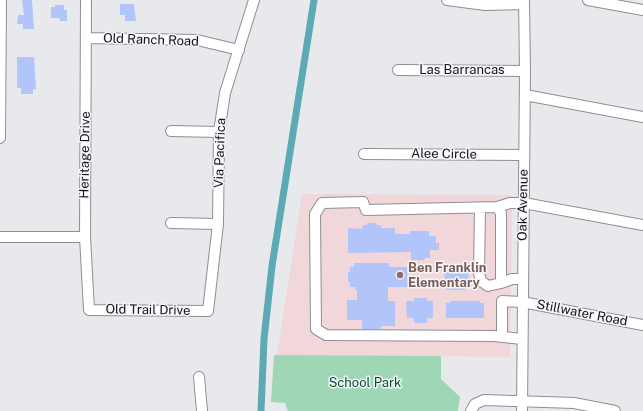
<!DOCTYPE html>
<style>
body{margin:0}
canvas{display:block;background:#e7e9ed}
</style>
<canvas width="643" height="411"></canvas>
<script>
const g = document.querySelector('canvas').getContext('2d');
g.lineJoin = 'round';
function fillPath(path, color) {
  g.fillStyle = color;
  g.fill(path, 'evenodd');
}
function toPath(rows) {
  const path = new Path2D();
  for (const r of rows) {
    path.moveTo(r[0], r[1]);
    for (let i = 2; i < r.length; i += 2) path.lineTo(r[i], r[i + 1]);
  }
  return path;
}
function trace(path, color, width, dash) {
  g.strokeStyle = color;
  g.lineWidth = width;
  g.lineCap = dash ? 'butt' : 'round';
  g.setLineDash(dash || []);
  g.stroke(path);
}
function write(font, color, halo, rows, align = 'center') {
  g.font = font + ' "Public Sans",sans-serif';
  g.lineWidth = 3;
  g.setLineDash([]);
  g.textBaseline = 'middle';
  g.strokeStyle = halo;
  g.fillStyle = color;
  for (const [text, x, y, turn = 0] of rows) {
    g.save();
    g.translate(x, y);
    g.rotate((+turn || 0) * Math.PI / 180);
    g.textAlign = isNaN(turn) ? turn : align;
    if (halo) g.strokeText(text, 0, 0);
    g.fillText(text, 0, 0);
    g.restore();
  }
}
fillPath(toPath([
 [302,194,512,195,510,357,277,355]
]), '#f2d7da');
fillPath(toPath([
 [274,355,441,356,441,379,460,397,458,411,288,411,285,403,271,402]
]), '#9fd6b6');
trace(toPath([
 [261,411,264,339,272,266,314,0]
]), '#5caab6', 7);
fillPath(toPath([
 [22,0,32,0,34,29,23,29,23,24,17,24,18,15,24,15],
 [120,4,134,4,136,21,125,21,125,15,120,15],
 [55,5,64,5,64,10,67,10,67,21,60,21,59,18,51,18,51,7,55,7],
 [17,57,34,57,36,89,33,89,33,94,21,94,21,88,17,88],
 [367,223,376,223,377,225,381,225,381,228,395,228,395,234,410,234,410,231,429,231,429,236,436,236,436,243,439,243,439,250,430,250,430,258,425,258,424,260,411,260,411,252,348,253,348,228,362,229,363,225,367,225],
 [354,263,389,263,389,267,407,267,408,287,388,287,388,301,395,301,395,326,381,326,381,329,362,329,362,320,347,320,347,300,357,300,357,290,355,290,355,287,350,287,350,282,348,282,348,272,350,272,350,267,354,267],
 [446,265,467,266,467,271,469,271,468,284,465,290,446,290,444,271,446,271],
 [414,298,427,298,427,301,433,301,433,318,427,318,427,323,414,323,414,318,407,318,406,301,414,301],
 [450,301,480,301,480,303,484,303,484,318,446,318,446,303,450,303]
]), '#b1c5fb');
const minor = toPath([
 [86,0,85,237,89,310,208,311,218,224,219,132,225,93,254,0],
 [447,0,485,5,523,4],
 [588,0,643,10],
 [86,38,197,40,239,50],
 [398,70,525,71],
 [525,95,643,117],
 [171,131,219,132],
 [0,138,1,0],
 [364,154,524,155],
 [497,207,366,210,363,202,322,203,315,214,316,329,326,335,494,336,522,339],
 [480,208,479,273,481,281,488,286,501,283],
 [171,223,218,224],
 [0,237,85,237],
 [522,279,512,279,501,283,501,213,497,207,510,203,524,203,643,225],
 [502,337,502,301,522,302,643,325],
 [199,377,202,411],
 [471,411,475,404,484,400,574,403,615,411],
 [522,411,525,71,524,0]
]);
trace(minor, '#8e8f93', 12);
trace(minor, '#fff', 10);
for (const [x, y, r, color] of [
 [400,275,4,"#8d6e63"]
]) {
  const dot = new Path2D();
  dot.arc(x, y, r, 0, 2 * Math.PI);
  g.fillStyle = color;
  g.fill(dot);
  trace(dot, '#f4f6fa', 1.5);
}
write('13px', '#151517', '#f4f6fa', [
 ["Old Ranch Road",151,40,2],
 ["Las Barrancas",462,70],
 ["Via Pacifica",220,153,-88],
 ["Alee Circle",444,154,1],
 ["Heritage Drive",85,155,-89],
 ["Oak Avenue",523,205,-89],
 ["Old Trail Drive",148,310,1],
 ["Stillwater Road",582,313,11]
]);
write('bold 13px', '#785e54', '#f4f6fa', [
 ["Ben Franklin",408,268],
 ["Elementary",408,283]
], 'left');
write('13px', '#004f30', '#f4f6fa', [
 ["School Park",365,383]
]);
</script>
